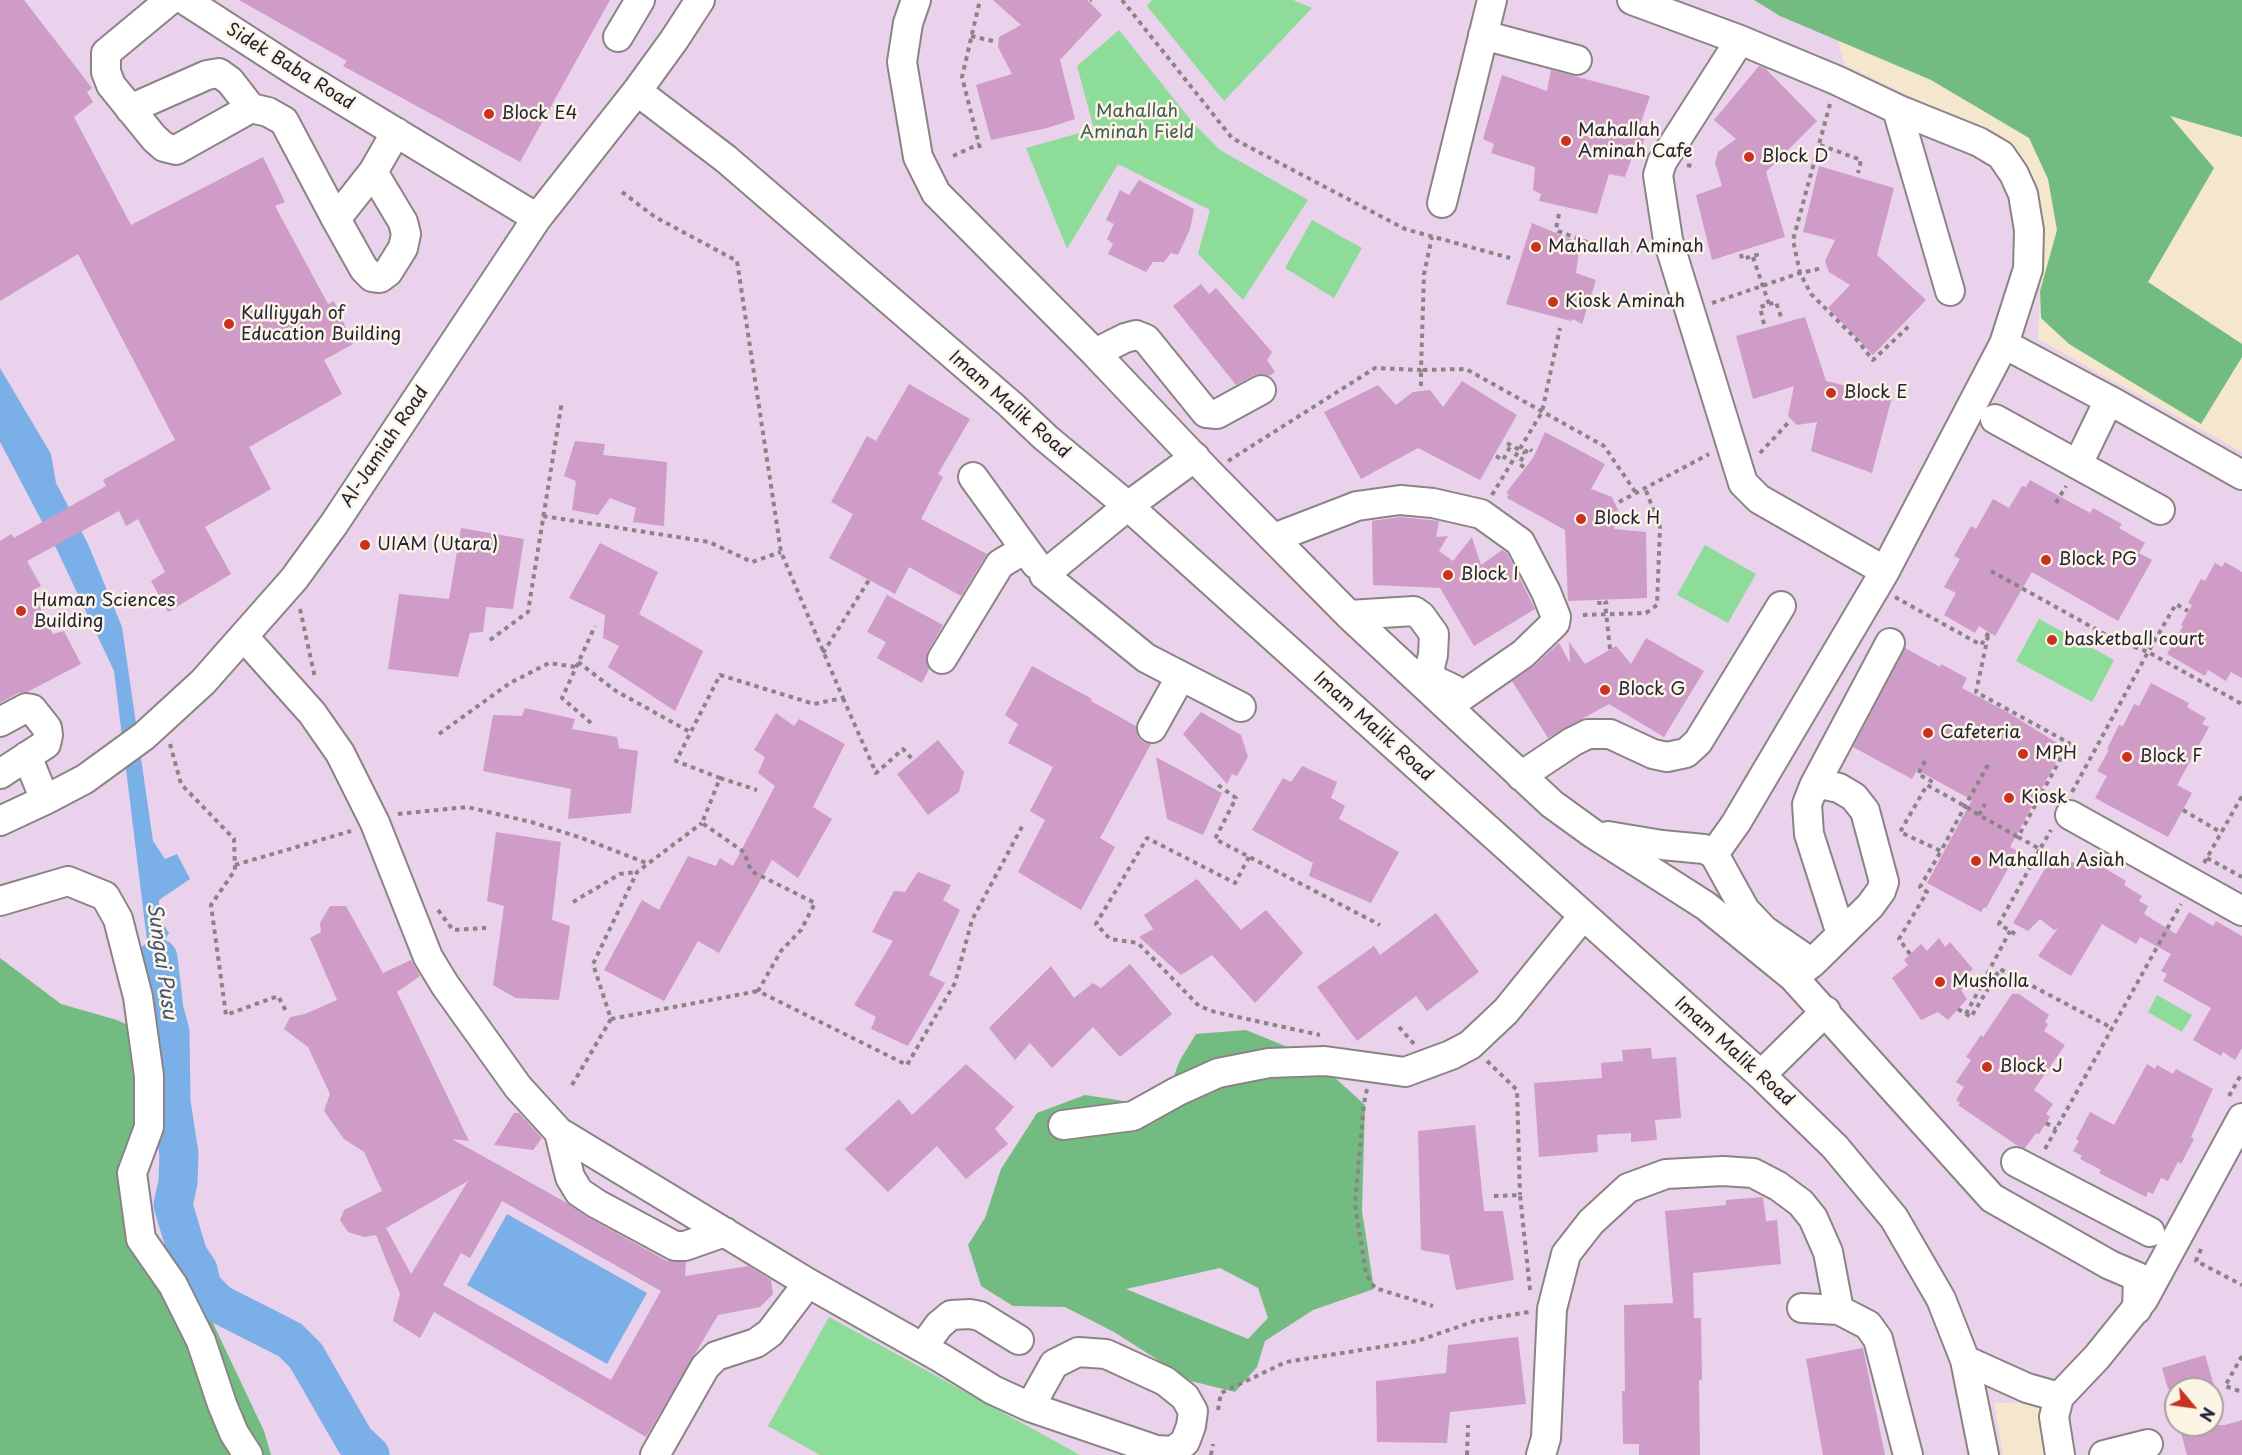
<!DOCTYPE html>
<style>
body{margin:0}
#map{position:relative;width:2242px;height:1455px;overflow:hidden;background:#f4e7cd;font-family:"Playpen Sans",sans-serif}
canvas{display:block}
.north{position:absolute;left:2164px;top:1377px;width:60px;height:60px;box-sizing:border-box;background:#fcf5e5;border:2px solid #a5a1a1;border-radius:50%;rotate:119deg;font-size:16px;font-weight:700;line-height:24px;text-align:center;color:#22223b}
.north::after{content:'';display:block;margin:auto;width:21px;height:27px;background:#c8321e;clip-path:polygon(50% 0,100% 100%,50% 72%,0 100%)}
</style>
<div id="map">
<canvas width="2242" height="1455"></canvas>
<div class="north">N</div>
</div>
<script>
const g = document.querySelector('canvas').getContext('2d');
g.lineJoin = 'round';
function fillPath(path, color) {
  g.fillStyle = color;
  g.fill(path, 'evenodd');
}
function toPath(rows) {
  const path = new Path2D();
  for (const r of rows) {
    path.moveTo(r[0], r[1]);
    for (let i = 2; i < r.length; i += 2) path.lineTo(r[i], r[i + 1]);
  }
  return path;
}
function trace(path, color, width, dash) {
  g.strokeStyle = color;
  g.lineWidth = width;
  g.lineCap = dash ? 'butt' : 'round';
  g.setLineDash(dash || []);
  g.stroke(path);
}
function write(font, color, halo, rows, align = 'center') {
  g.font = font + ' "Playpen Sans",sans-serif';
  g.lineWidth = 5;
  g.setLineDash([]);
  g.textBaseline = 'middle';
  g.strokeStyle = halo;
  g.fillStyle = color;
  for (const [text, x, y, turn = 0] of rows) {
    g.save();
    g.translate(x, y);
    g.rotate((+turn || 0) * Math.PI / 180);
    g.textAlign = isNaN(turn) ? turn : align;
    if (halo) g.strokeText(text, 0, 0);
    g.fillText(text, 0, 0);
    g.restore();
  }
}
fillPath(toPath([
 [0,0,1838,0,1830,15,1845,65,1998,138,2037,184,2043,231,2038,339,2242,452,2242,1455,2057,1455,2042,1403,1994,1403,2003,1455,0,1455],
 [2176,1389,2212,1389,2212,1425,2176,1425]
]), '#ead1ec');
fillPath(toPath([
 [1152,0,1293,0,1312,8,1224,101,1147,6],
 [1119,30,1193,123,1220,150,1308,200,1243,300,1198,254,1210,210,1118,164,1067,249,1026,148,1094,129,1077,66],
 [1312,220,1362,248,1334,298,1285,268],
 [1705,545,1756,574,1728,623,1677,595],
 [2039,619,2114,660,2092,702,2016,661],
 [2157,995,2192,1015,2182,1032,2148,1012],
 [829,1317,1080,1455,820,1455,768,1426]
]), '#8ddc9a');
fillPath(toPath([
 [1754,0,2242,0,2242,137,2170,116,2214,168,2148,282,2242,344,2242,357,2201,424,2069,344,2041,318,2040,291,2057,230,2048,179,2029,138,1931,80,1780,16],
 [0,958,61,1004,117,1020,156,1038,135,1219,185,1264,264,1431,271,1455,0,1455],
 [1246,1030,1312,1057,1365,1105,1362,1211,1374,1289,1313,1310,1265,1341,1257,1367,1235,1392,1191,1381,1114,1332,1065,1307,1013,1306,981,1286,968,1245,985,1218,1001,1169,1037,1113,1085,1095,1162,1107,1180,1060,1196,1034],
 [1220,1268,1258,1288,1268,1318,1248,1339,1126,1289]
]), '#72bc82');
fillPath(toPath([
 [0,368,51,454,56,483,88,544,122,627,153,841,165,859,177,854,190,879,159,900,160,919,169,933,158,950,172,1006,156,1014,114,671,57,550,0,442],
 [507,1214,647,1293,607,1364,467,1285]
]), '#7bafe8');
trace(toPath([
 [158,958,164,1010,170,1032,171,1102,179,1154,178,1182,173,1205,188,1255,198,1270,202,1287,219,1304,290,1340,306,1356,355,1441,370,1455]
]), '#7bafe8', 39);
fillPath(toPath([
 [0,0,24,0,92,88,87,92,93,102,74,117,131,225,263,157,285,202,275,206,328,304,334,301,353,344,324,360,342,394,249,447,271,489,205,527,231,574,168,612,151,581,165,572,138,519,126,526,119,511,27,561,41,586,32,591,53,634,64,631,81,664,27,692,18,693,0,703,0,541,11,534,14,538,106,486,103,480,175,440,78,254,0,301],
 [239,0,610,0,520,162,343,66,347,61],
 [993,0,1087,0,1102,15,1060,60,1075,119,1047,128,991,140,976,85,1012,74,998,47,999,37,1021,25],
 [1759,66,1765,68,1817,121,1766,172,1785,237,1712,260,1696,195,1722,186,1715,163,1718,152,1736,139,1714,120],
 [1551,70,1650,96,1640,125,1647,128,1642,147,1636,146,1625,177,1609,174,1597,214,1539,201,1541,194,1533,190,1535,167,1491,153,1494,144,1483,139,1502,75,1547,91],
 [1819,166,1894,188,1877,255,1926,300,1873,355,1828,308,1850,285,1829,272,1825,261,1835,240,1803,232],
 [1139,180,1194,209,1190,229,1178,255,1171,253,1164,262,1153,262,1146,272,1108,254,1113,244,1107,239,1114,224,1106,220,1120,190,1129,195],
 [1532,223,1580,243,1576,273,1596,280,1582,324,1573,319,1571,321,1506,304],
 [1201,284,1209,294,1216,288,1272,352,1267,360,1275,372,1269,376,1262,374,1254,375,1236,385,1173,306],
 [1805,317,1826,381,1892,397,1872,473,1811,451,1817,422,1797,425,1788,416,1794,386,1753,399,1736,336],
 [1462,381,1517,415,1480,480,1418,448,1361,479,1324,412,1378,385,1396,405,1413,392,1430,390,1443,407],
 [909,384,970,419,938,474,943,477,921,519,987,554,961,596,909,567,895,594,829,558,853,514,831,502,867,436,876,441],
 [1545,432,1605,464,1591,489,1612,497,1618,510,1614,529,1646,532,1647,598,1568,601,1565,530,1507,498,1509,494,1506,493,1533,458],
 [575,441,605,444,603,455,667,462,664,526,633,522,636,508,610,498,598,515,572,510,576,481,564,476],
 [2030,480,2090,513,2093,508,2122,524,2119,528,2145,543,2139,553,2152,560,2118,621,2032,572,1995,636,1979,626,1975,633,1944,615,1956,593,1944,587,1960,559,1954,556,1971,526,1976,529,1993,499,2009,508,2022,486,2026,487],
 [1400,517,1439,521,1436,537,1448,536,1439,551,1453,561,1472,537,1481,565,1502,550,1507,553,1535,609,1474,646,1440,588,1373,585,1372,521],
 [461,528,524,539,513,609,486,607,483,632,470,633,458,677,388,669,399,594,449,599],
 [600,543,658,572,639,614,703,651,675,711,608,667,619,646,603,638,605,615,569,598],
 [2225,562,2242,572,2242,678,2231,672,2226,681,2208,670,2205,676,2167,654,2183,626,2181,625,2192,605,2188,603,2201,579,2205,581,2215,563,2222,567],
 [887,595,943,625,928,651,926,659,929,669,922,683,877,658,886,642,867,632],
 [1646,638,1704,671,1664,737,1609,704,1548,738,1512,681,1533,667,1559,643,1570,663,1569,642,1585,664,1616,646,1631,664],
 [1905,648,1940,667,1941,664,1967,678,1962,688,2007,712,2064,747,2010,847,2018,851,1986,908,1984,907,1981,912,1927,883,1972,800,1917,770,1912,779,1853,747],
 [1032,666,1092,699,1091,701,1136,726,1138,737,1143,742,1151,744,1100,838,1115,847,1081,910,1018,872,1045,820,1030,811,1053,767,1008,743,1018,724,1005,715],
 [2151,683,2189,703,2187,707,2206,718,2202,724,2209,727,2177,785,2192,793,2168,837,2095,798,2107,776,2097,771,2109,750,2107,749,2119,725,2123,726,2134,704,2139,706],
 [525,708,575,719,572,729,617,737,619,748,638,751,631,813,568,819,571,789,483,771,493,715,522,716],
 [1201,712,1241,735,1248,757,1237,776,1232,774,1227,784,1183,734],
 [776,713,794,726,799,719,845,744,813,807,832,819,798,878,772,860,719,953,698,941,664,1001,604,970,642,900,659,910,688,856,716,866,720,858,733,866,775,786,758,773,765,757,754,750],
 [938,740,964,772,959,792,928,815,897,774],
 [1156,757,1222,793,1203,835,1167,819],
 [1302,766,1337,782,1331,798,1345,806,1339,819,1399,852,1371,903,1309,876,1313,863,1252,830,1283,778,1291,782],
 [496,832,561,842,552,920,570,926,559,1000,516,998,493,985,504,906,487,901],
 [2081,854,2126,881,2124,885,2142,896,2139,901,2148,906,2144,914,2176,934,2189,912,2213,926,2216,921,2242,936,2242,1048,2235,1060,2223,1052,2221,1056,2193,1040,2211,1008,2163,981,2167,974,2161,971,2171,954,2140,937,2136,944,2102,924,2071,976,2038,956,2058,928,2054,930,2040,919,2028,931,2013,923,2052,857,2059,861,2062,856,2076,864],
 [918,872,951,885,943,900,960,910,929,975,945,983,908,1046,871,1029,876,1017,854,1005,893,941,872,932,894,891,905,892],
 [1197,879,1241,930,1266,910,1303,953,1255,1003,1212,955,1181,975,1139,937,1153,929,1144,915],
 [330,906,346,906,383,973,411,960,420,976,397,992,469,1141,452,1139,567,1203,589,1218,667,1261,686,1262,685,1276,748,1266,771,1280,773,1294,760,1307,718,1315,646,1437,434,1312,420,1338,393,1321,400,1294,376,1235,364,1237,348,1232,340,1220,344,1210,382,1191,364,1152,344,1139,324,1111,330,1094,308,1047,284,1029,290,1017,305,1014,337,1000,310,938,321,932,320,923],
 [468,1181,411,1274,386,1228],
 [502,1201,661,1291,611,1380,443,1285,461,1253,470,1258],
 [1436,913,1479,972,1427,1011,1416,996,1357,1041,1317,987,1374,946,1380,955],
 [1939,938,1945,947,1950,942,1973,969,1968,974,1974,981,1961,990,1967,999,1948,1020,1938,1012,1921,1020,1892,978,1908,965,1904,960,1921,944,1927,951],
 [1130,964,1172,1014,1120,1057,1093,1027,1052,1068,1030,1043,1015,1060,989,1028,1051,966,1074,998,1093,983,1101,988],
 [2012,994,2019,994,2049,1015,2045,1022,2048,1024,2044,1031,2065,1045,2034,1090,2053,1104,2046,1114,2050,1117,2039,1134,2036,1133,2025,1148,2018,1146,1958,1105,1960,1103,1956,1100,1964,1087,1956,1082,1971,1060,1966,1057,1981,1035,1983,1037],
 [1651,1048,1652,1059,1676,1057,1681,1118,1655,1120,1657,1140,1631,1142,1631,1133,1597,1135,1598,1152,1539,1157,1534,1083,1602,1078,1601,1063,1623,1061,1622,1050],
 [966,1064,1014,1107,995,1129,1008,1144,966,1179,937,1146,888,1192,845,1149,899,1099,912,1115],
 [2147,1064,2155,1069,2157,1065,2173,1074,2176,1069,2213,1089,2191,1137,2194,1139,2181,1164,2178,1162,2168,1181,2161,1178,2153,1194,2148,1192,2146,1197,2099,1173,2101,1170,2080,1159,2082,1156,2073,1151,2079,1141,2076,1139,2090,1112,2114,1125],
 [514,1113,519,1113,542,1138,533,1150,494,1145],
 [1475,1125,1484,1211,1503,1211,1514,1280,1456,1290,1449,1255,1421,1250,1418,1131],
 [1763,1197,1766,1221,1777,1220,1781,1264,1693,1273,1694,1318,1701,1318,1702,1380,1699,1380,1700,1455,1639,1455,1639,1444,1623,1444,1622,1391,1625,1391,1624,1305,1673,1303,1665,1211,1726,1205,1726,1200],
 [1518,1337,1526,1404,1450,1412,1447,1443,1377,1442,1376,1381,1446,1373,1448,1345],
 [1863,1348,1885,1455,1823,1455,1806,1359],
 [2205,1355,2215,1389,2168,1389,2162,1368],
 [2242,1420,2242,1455,2187,1455,2179,1425,2225,1425]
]), '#ce9cc7');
const minor = toPath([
 [170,0,106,53,106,72,111,85,154,138,164,147,176,150,251,108,268,112,284,121,336,219,373,172,396,132],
 [185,0,298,73,537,218],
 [916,0,908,23,902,62,918,157,936,193,1095,353,1209,473,1349,615,1552,804,1592,833,1706,906,1793,977,1812,963,1870,906,1881,891,1884,882,1865,811,1854,797,1839,788,1825,785,1814,786,1807,804,1809,834,1841,934],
 [1632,0,1740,40,1662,162,1658,175,1668,240,1743,483,1759,499,1885,571],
 [1483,35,1577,60],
 [618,37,640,0],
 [1740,40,1836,80,1897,109,1979,142,2001,155,2014,174,2023,194,2029,230,2028,269,2004,344],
 [637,91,726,159,1010,404,1046,438,1128,506,1761,1075,1835,1147,1894,1218,1941,1299,1965,1360,1984,1455],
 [130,109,207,75,219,73,230,81,251,108],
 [1897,109,1950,291],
 [1442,203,1492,0],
 [336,219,364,269,372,277,380,278,388,272,403,248,406,234,403,222,373,172],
 [1095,353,1125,338,1136,335,1146,339,1206,413,1217,414,1261,390],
 [1995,419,2160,510],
 [1195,457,1128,506,1044,575,1146,658,1241,707],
 [2078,464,2109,400],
 [973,477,1036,564],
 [1274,538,1357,506,1400,500,1433,503,1481,514,1520,542,1546,592,1556,617,1555,623,1523,654,1448,706],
 [1349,615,1414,611,1421,616,1434,634,1433,655,1429,671,1436,681,1453,689],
 [244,637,312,713,340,753,375,823,428,957,445,985,518,1087,559,1132,808,1283,941,1358,993,1390,1030,1407,1156,1450,1173,1451,1185,1442,1191,1426,1193,1411,1185,1397,1165,1381,1106,1354,1078,1352,1054,1364,1030,1407],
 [942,659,1000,564,1025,549],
 [0,722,26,708,32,709,47,728,48,735,46,744,0,774],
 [1152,728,1181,676],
 [27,756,45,800],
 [1521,776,1572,742,1588,734,1610,734,1653,754,1667,757,1686,753,1698,742,1781,606],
 [1814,786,1890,643],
 [2070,815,2242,911],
 [0,821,45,800,85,779,144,736,203,682,294,579,334,524,537,218,637,91,674,40,700,0],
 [1608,836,1662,845,1704,849,1714,854,1736,823,1885,571,2004,344,2109,400,2242,475],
 [1714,854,1745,910,1764,930,1812,963],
 [0,901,68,881,105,896,118,919,138,997,149,1076,149,1127,132,1173,141,1239,173,1285,201,1341,222,1404,234,1433,248,1455],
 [1793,977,1992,1198,2110,1265,2138,1277,2137,1309],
 [1761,1075,1826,1011],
 [1063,1125,1133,1116,1178,1091,1218,1073,1269,1063,1325,1061,1405,1072,1451,1055,1470,1045,1506,1011,1583,916],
 [559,1132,570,1177,579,1192,597,1204,675,1246,685,1246,725,1232],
 [2016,1162,2150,1232],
 [1802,1308,1839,1310],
 [923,1347,939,1325,951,1315,970,1314,980,1316,1019,1340],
 [1965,1360,2027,1388,2059,1397],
 [655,1455,705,1367,716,1356,756,1343,770,1333,808,1283],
 [1541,1455,1546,1438,1552,1309,1566,1254,1591,1222,1628,1188,1666,1174,1723,1171,1753,1173,1778,1186,1801,1203,1813,1218,1828,1252,1839,1310,1868,1325,1878,1339,1908,1455],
 [2060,1455,2054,1417,2059,1397,2097,1357,2143,1300,2242,1118],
 [2104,1455,2148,1444]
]);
trace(minor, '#8b8484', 32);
trace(toPath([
 [1122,0,1232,138,1405,229,1510,258],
 [1090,1,1091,0],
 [971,36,993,41],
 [1830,104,1793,240,1800,273,1811,294,1857,340,1873,360,1907,328,1904,327],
 [1820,145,1861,160,1858,173],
 [980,148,962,77,980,0],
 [953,156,979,144],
 [1687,165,1696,167],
 [622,192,655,217,737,261,781,552,843,698,814,704,720,675,676,761,720,778,702,823,744,852,751,871,815,903,801,930,781,951,758,991,907,1065,955,983,972,920,1024,823],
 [1559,214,1556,229,1558,231,1594,245,1630,251,1647,247],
 [1741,254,1742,259,1757,255,1756,251],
 [1753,257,1769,304],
 [1712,303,1800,273,1823,268],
 [1764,324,1760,307,1776,302,1781,317],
 [1421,386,1421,370,1466,369,1604,446,1636,493],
 [1507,443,1525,453],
 [1760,453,1788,423],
 [1496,456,1503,460,1511,445],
 [1228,461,1375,368,1421,370,1424,274,1432,237],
 [1524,467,1519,464,1528,448,1532,451],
 [1492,495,1542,412,1560,328],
 [1619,502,1709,454],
 [2056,503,2066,486],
 [543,516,709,542,752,562,781,552],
 [1991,571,2117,641,2148,652,2176,604,2188,611],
 [1895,597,1981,645,1989,632],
 [1599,601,1599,603,1605,603],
 [300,609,315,678],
 [1583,615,1646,613,1657,605,1660,527,1645,488],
 [1988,636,1976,692,2069,743,2018,837,2040,849,2051,830],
 [490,640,528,612,562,401],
 [1610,649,1605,603,1612,600],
 [823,653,869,580],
 [578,662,616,691,690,732],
 [843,698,876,773,903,749,913,760],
 [591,723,562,698,595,626],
 [439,734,510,683,549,663,576,667],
 [170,744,181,784,234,839,235,870,211,905,226,1015,278,996,286,1011],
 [1925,761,1918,774,1931,781,1927,785],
 [1988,765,1965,806,1941,851,1900,832,1927,785,1965,806,1979,815,2018,837],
 [720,778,757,790],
 [1218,785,1236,798,1215,839,1380,925],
 [2072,792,2148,652,2242,704],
 [2183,810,2222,833],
 [398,814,467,807,531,822,582,838,649,864],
 [1979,815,1985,804],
 [1249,857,1235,883,1147,838,1096,924,1110,939,1138,943,1199,1006,1215,1012,1320,1035],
 [2207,858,2242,877],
 [2204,863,2242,796],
 [235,865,351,831],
 [573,902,620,874,637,872],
 [438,910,453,930,486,928],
 [2015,934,1999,924,2040,849],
 [1910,954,1899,939,1927,892,1920,887,1941,851],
 [1958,1009,1971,1017,2000,969,2112,1028],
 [1966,1014,2010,931],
 [611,1019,758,991],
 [1399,1027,1414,1044],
 [1487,1061,1517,1090,1520,1195],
 [572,1085,611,1019,593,964,637,872,702,823],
 [1367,1089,1364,1103,1355,1204,1366,1274,1375,1288,1433,1306],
 [2229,1096,2242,1073],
 [2046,1123,2056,1129],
 [2045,1149,2181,904],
 [1494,1196,1520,1195,1530,1290],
 [2201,1249,2196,1261,2242,1285],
 [2242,1356,2225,1386,2242,1392],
 [1218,1410,1221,1393,1286,1362,1417,1341,1475,1321,1529,1312],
 [1211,1455,1213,1444],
 [1467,1455,1468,1425]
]), '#8b8484', 4, [4.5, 4.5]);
trace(minor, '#fff', 28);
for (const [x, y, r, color] of [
 [489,114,6,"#c8321e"],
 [1566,141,6,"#c8321e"],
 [1749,157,6,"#c8321e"],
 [1536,247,6,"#c8321e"],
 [1553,302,6,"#c8321e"],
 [229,324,6,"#c8321e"],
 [1831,393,6,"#c8321e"],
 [1581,519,6,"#c8321e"],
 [365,545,6,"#c8321e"],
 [2046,560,6,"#c8321e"],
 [1448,575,6,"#c8321e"],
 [21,611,6,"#c8321e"],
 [2052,640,6,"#c8321e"],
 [1605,690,6,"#c8321e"],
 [1928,733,6,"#c8321e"],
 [2023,754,6,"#c8321e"],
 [2127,757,6,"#c8321e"],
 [2009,798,6,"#c8321e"],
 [1976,861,6,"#c8321e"],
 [1940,982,6,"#c8321e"],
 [1987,1067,6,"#c8321e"]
]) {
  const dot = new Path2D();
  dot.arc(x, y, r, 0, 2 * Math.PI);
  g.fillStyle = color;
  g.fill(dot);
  trace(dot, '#fcf5e5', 2);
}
write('18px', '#22223b', '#fcf5e5', [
 ["Sidek Baba Road",290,67,32],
 ["Imam Malik Road",1009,405,41],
 ["Al-Jamiah Road",385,447,-56],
 ["Imam Malik Road",1373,727,42],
 ["Imam Malik Road",1734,1052,42]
]);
write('18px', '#425a58', '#fcf5e5', [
 ["Mahallah",1137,112],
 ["Aminah Field",1137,133]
]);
write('18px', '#22223b', '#fcf5e5', [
 ["Block E4",501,114],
 ["Mahallah",1578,131],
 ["Aminah Cafe",1578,152],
 ["Block D",1761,157],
 ["Mahallah Aminah",1548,247],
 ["Kiosk Aminah",1565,302],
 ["Kulliyyah of",241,314],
 ["Education Building",241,335],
 ["Block E",1843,393],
 ["Block H",1593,519],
 ["UIAM (Utara)",377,545],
 ["Block PG",2058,560],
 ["Block I",1460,575],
 ["Human Sciences",33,601],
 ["Building",33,622],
 ["basketball court",2064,640],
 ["Block G",1617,690],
 ["Cafeteria",1940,733],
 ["MPH",2035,754],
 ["Block F",2139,757],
 ["Kiosk",2021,798],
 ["Mahallah Asiah",1988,861],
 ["Musholla",1952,982],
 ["Block J",1999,1067]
], 'left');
write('italic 20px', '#415378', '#fcf5e5', [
 ["Sungai Pusu",161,961,82]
]);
</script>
